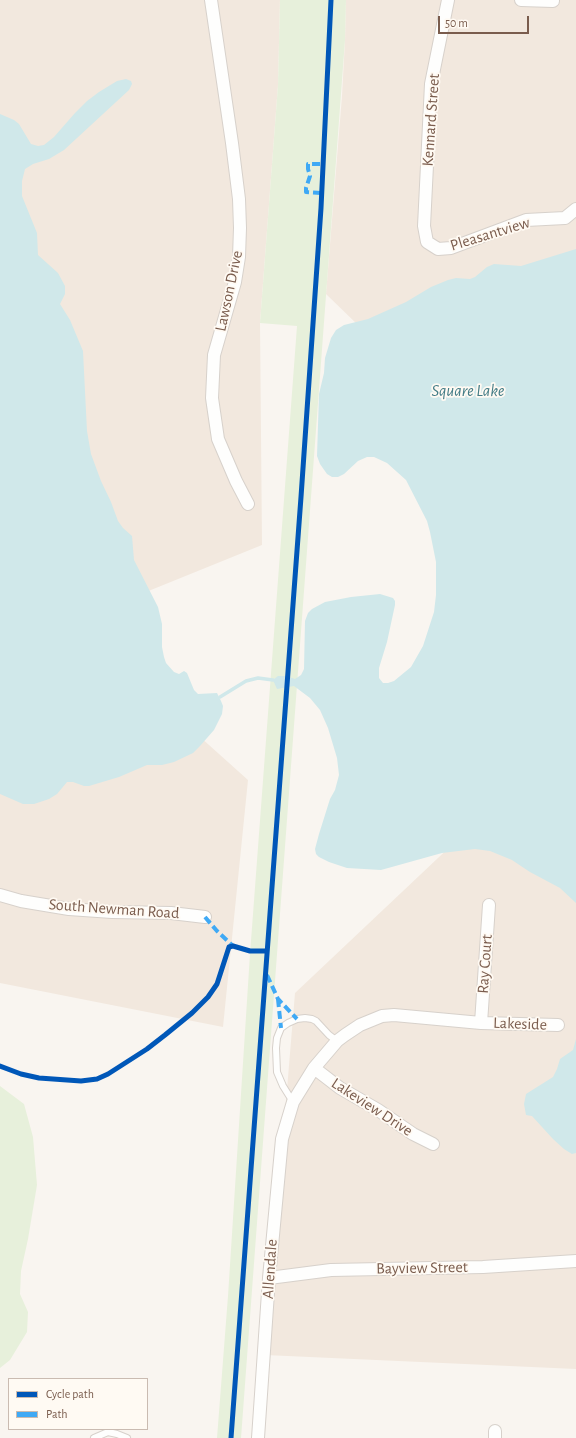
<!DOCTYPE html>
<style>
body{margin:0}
#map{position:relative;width:576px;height:1438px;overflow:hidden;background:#f9f5f0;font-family:"Alegreya Sans",sans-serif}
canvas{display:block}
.legend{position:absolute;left:8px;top:1378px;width:140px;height:52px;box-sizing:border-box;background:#fffaf3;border:1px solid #cabbb1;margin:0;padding:5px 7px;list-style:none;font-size:12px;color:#7a5c4d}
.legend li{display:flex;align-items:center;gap:8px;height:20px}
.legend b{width:20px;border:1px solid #cabbb1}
.scale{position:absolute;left:438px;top:16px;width:91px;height:18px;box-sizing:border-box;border:2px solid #7a5c4d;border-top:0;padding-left:5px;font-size:12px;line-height:14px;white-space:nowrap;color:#7a5c4d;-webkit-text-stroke:3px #fffaf3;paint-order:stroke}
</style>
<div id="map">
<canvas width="576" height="1438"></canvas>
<ul class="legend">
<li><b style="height:5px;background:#0057b8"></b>Cycle path</li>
<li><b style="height:5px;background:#3fa9f5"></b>Path</li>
</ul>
<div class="scale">50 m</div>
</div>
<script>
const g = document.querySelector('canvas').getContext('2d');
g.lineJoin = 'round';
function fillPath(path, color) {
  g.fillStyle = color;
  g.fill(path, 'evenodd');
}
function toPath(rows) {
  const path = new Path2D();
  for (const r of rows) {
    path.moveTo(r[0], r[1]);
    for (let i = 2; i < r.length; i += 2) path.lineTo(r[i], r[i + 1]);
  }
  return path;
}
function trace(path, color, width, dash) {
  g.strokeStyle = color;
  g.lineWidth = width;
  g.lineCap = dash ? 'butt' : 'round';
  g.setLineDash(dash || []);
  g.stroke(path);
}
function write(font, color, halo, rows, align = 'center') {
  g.font = font + ' "Alegreya Sans",sans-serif';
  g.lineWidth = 3.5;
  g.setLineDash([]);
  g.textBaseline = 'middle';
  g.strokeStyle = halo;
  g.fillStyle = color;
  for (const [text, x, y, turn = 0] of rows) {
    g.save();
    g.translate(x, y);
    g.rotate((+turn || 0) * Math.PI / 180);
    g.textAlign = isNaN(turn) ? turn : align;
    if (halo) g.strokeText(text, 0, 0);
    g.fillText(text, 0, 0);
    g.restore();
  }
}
fillPath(toPath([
 [0,0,280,0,278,85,260,323,262,545,72,622,248,780,223,1027,0,983],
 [346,0,576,0,576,307,393,359,326,294,342,96,345,40],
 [510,790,576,827,576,1369,265,1355,295,993]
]), '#f2e8de');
fillPath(toPath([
 [280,0,346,0,345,40,241,1438,217,1438,228,1296,250,954,297,326,260,323,278,85],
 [0,1086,24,1104,33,1137,37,1185,28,1239,21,1271,20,1294,28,1312,27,1332,10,1360,0,1368]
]), '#e7f0db');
fillPath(toPath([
 [126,79,131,81,132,84,129,90,64,150,49,159,33,164,25,169,22,181,22,196,37,233,38,255,58,273,65,286,65,294,60,304,70,320,83,351,87,431,91,454,101,481,111,502,118,521,123,528,132,536,134,560,158,607,162,624,162,647,164,657,166,663,174,672,179,674,184,671,187,673,194,690,198,694,217,693,221,701,223,706,222,714,214,730,200,746,193,753,174,762,162,765,147,765,119,777,89,786,84,786,73,782,67,782,57,794,49,799,34,804,23,804,0,794,0,114,14,120,19,124,31,144,38,146,44,145,54,137,75,113,87,101,99,92,117,81],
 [576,249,576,903,560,888,530,872,512,860,490,851,475,849,442,853,381,870,347,868,329,862,319,857,316,854,315,849,319,834,330,799,335,790,339,775,337,758,328,728,320,710,310,698,294,686,277,689,273,680,278,676,286,676,295,679,301,675,304,669,305,621,308,613,312,609,325,602,351,597,380,594,393,598,395,601,395,605,387,642,379,668,379,678,383,683,388,683,394,681,411,667,423,646,434,612,436,595,436,562,430,532,427,521,406,480,387,463,374,457,367,457,358,461,344,474,338,477,332,477,327,474,320,464,317,456,319,394,324,373,325,358,331,338,336,330,344,325,368,319,406,302,431,287,448,280,456,278,470,279,475,277,487,267,494,264,521,266],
 [576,1039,576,1153,572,1154,564,1149,553,1139,532,1116,526,1115,524,1104,526,1094,553,1077,557,1069,560,1059,573,1050]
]), '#d0e8ea');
trace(toPath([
 [220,697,246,681,258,678,273,680]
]), '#d0e8ea', 3.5);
const lane = toPath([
 [293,1102,283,1086,277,1072,276,1048,277,1038,281,1028,288,1023,297,1019,305,1018,312,1019,316,1021,329,1035,337,1041],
 [94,1438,108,1432,117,1434,127,1438]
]);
const street = toPath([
 [211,0,232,143,239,199,240,228,239,257,235,282,214,355,212,398,218,439,236,481,248,504],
 [448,0,431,84,424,226,427,242,438,249,451,248,526,220,565,218,576,209],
 [521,0,553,1],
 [0,895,21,901,69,909,112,912,171,913,205,917],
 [481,1023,489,905],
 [314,1068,340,1088,378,1110,413,1134,433,1144],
 [269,1278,331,1270,483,1267,576,1261],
 [495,1431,495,1438],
 [258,1438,269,1278,282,1139,293,1102,314,1068,337,1041,345,1035,360,1025,382,1016,394,1015,481,1023,558,1025]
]);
trace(lane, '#d7d1cb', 8);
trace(street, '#d7d1cb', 14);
trace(lane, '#fefefd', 6);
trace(street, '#fefefd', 12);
trace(toPath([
 [321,193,306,192,306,188,310,176,308,169,308,164,323,164],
 [205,917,217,931,233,946],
 [267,975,278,999,297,1019],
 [278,999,281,1028]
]), '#3fa9f5', 4, [8, 4]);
trace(toPath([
 [0,1066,21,1074,39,1078,81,1081,97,1079,108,1074,147,1049,165,1035,192,1013,208,997,217,984,229,947,233,946,250,951,267,951],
 [231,1438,301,497,321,208,331,0]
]), '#0057b8', 5);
write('16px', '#7a5c4d', '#fffaf3', [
 ["Kennard Street",431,120,-86],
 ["Pleasantview",490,234,-17],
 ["Lawson Drive",229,291,-78],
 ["South Newman Road",114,909,4],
 ["Ray Court",485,964,-86],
 ["Lakeside",520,1024,2],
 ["Lakeview Drive",372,1107,33],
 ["Bayview Street",422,1268,-1],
 ["Allendale",270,1269,-86]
]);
write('italic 17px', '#437c86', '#fffaf3', [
 ["Square Lake",468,391]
]);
</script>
